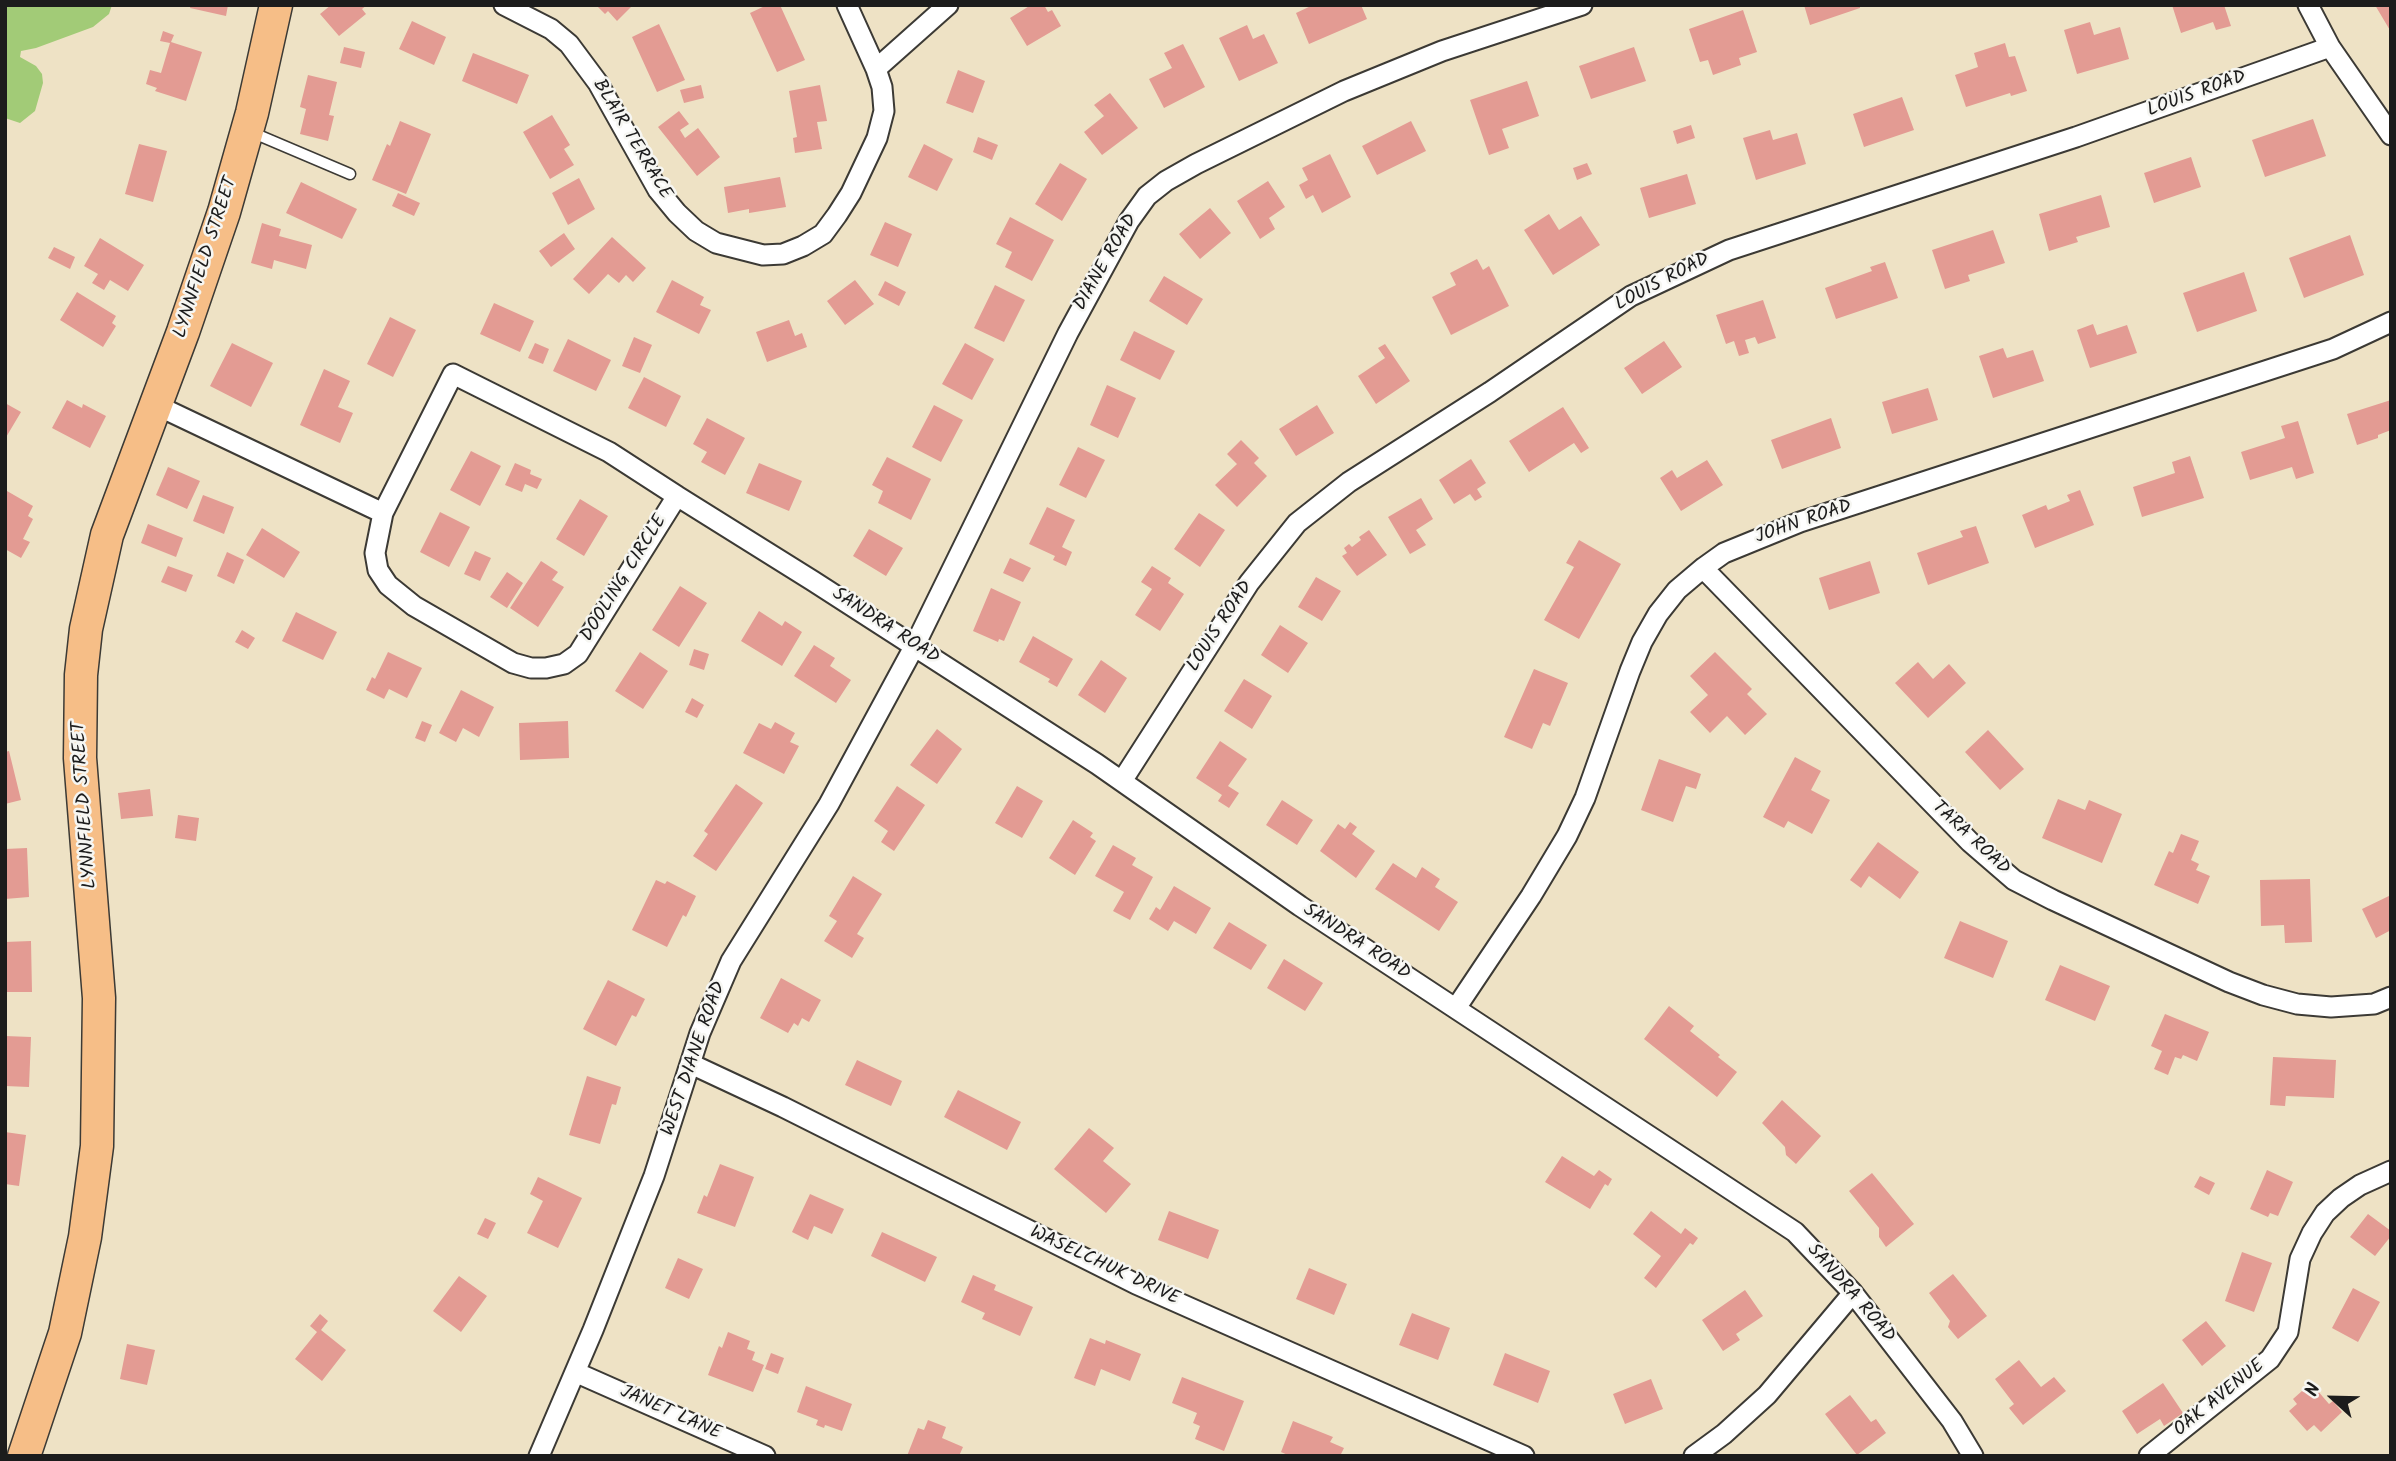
<!DOCTYPE html>
<style>
body{margin:0}
#map{position:relative;width:2396px;height:1461px;overflow:hidden;background:#eee2c5;font-family:Kalam,sans-serif}
canvas{display:block}
.frame{position:absolute;inset:0;border:7px solid #1c1c1c;pointer-events:none}
.north{position:absolute;left:2298px;top:1363px;width:70px;height:70px;-webkit-text-stroke:5px #f6f6f2;paint-order:stroke;rotate:292deg;font-size:19px;font-weight:700;line-height:28px;text-align:center;color:#1c1c1c}
.north::after{content:'';display:block;margin:auto;width:24px;height:32px;background:#1c1c1c;clip-path:polygon(50% 0,100% 100%,50% 72%,0 100%)}
</style>
<div id="map">
<canvas width="2396" height="1461"></canvas>
<div class="frame"></div>
<div class="north">N</div>
</div>
<script>
const g = document.querySelector('canvas').getContext('2d');
g.lineJoin = 'round';
function fillPath(path, color) {
  g.fillStyle = color;
  g.fill(path, 'evenodd');
}
function toPath(rows) {
  const path = new Path2D();
  for (const r of rows) {
    path.moveTo(r[0], r[1]);
    for (let i = 2; i < r.length; i += 2) path.lineTo(r[i], r[i + 1]);
  }
  return path;
}
function trace(path, color, width, dash) {
  g.strokeStyle = color;
  g.lineWidth = width;
  g.lineCap = dash ? 'butt' : 'round';
  g.setLineDash(dash || []);
  g.stroke(path);
}
function write(font, color, halo, rows, align = 'center') {
  g.font = font + ' Kalam,sans-serif';
  g.lineWidth = 5;
  g.setLineDash([]);
  g.textBaseline = 'middle';
  g.strokeStyle = halo;
  g.fillStyle = color;
  for (const [text, x, y, turn = 0] of rows) {
    g.save();
    g.translate(x, y);
    g.rotate((+turn || 0) * Math.PI / 180);
    g.textAlign = isNaN(turn) ? turn : align;
    if (halo) g.strokeText(text, 0, 0);
    g.fillText(text, 0, 0);
    g.restore();
  }
}
fillPath(toPath([
 [5,5,112,5,109,14,93,27,36,48,21,51,20,57,36,66,42,74,43,83,35,111,20,123,5,118]
]), '#a2cb77');
fillPath(toPath([
 [191,5,228,5,226,16,190,8],
 [331,5,367,5,362,9,366,14,339,36,320,14],
 [596,5,633,5,617,21,608,11,605,14],
 [767,5,780,5,805,60,777,72,750,13],
 [1031,5,1044,5,1048,12,1052,10,1061,26,1027,46,1010,18],
 [1313,5,1361,5,1367,19,1309,44,1296,13],
 [1804,5,1860,5,1860,8,1810,25],
 [2172,5,2224,5,2231,26,2216,30,2213,22,2181,33],
 [2375,5,2391,5,2391,32],
 [1743,10,1757,52,1739,58,1741,65,1713,75,1708,60,1700,62,1689,29],
 [412,21,446,37,434,65,399,49],
 [2090,22,2094,35,2120,27,2129,59,2077,74,2064,30],
 [659,24,685,80,657,92,632,37],
 [1247,25,1253,39,1264,34,1278,63,1239,81,1219,38],
 [163,31,174,35,171,42,202,52,186,101,155,91,157,88,146,84,150,70,161,73,170,43,160,41],
 [2005,43,2009,57,2015,56,2027,91,2011,96,2010,93,1966,107,1955,75,1978,67,1974,53],
 [1183,44,1205,87,1164,108,1149,79,1172,68,1164,53],
 [344,47,365,52,361,68,340,63],
 [1634,47,1646,81,1591,99,1579,66],
 [473,53,529,75,517,104,462,81],
 [958,70,985,81,973,113,946,103],
 [308,75,337,82,329,115,334,116,328,141,300,134,306,109,300,107],
 [1527,81,1539,116,1502,129,1509,148,1489,155,1470,100],
 [701,85,704,98,684,103,680,90],
 [820,85,827,121,817,122,822,149,795,153,793,138,797,137,789,91],
 [1110,93,1138,128,1102,155,1084,132,1104,116,1094,105],
 [1902,97,1914,130,1864,147,1853,114],
 [679,111,689,124,680,130,685,138,698,128,720,157,697,176,658,127],
 [552,115,570,145,564,149,574,165,550,179,523,132],
 [2313,119,2326,156,2265,177,2252,140],
 [400,121,431,134,406,194,372,180,387,144,390,146],
 [1411,121,1426,151,1377,175,1362,146],
 [1691,125,1695,138,1677,144,1673,131],
 [1770,130,1773,140,1797,133,1806,164,1756,180,1743,138],
 [978,137,998,145,992,160,973,152],
 [139,144,167,151,153,202,125,194],
 [924,144,953,159,937,191,908,177],
 [1330,154,1351,197,1322,213,1313,195,1306,199,1299,185,1308,180,1302,168],
 [2191,157,2201,187,2154,203,2144,173],
 [1060,163,1087,179,1062,221,1035,204],
 [1587,163,1592,174,1577,180,1573,168],
 [1687,174,1696,204,1649,218,1640,188],
 [780,177,786,207,749,213,749,209,728,213,724,187],
 [579,178,595,209,568,225,552,193],
 [1268,181,1285,207,1269,218,1275,229,1260,239,1237,201],
 [301,182,357,209,342,239,286,213],
 [398,193,420,203,414,216,392,206],
 [2101,195,2110,227,2076,237,2078,242,2049,251,2039,214],
 [1210,208,1231,233,1200,259,1179,234],
 [1549,214,1559,230,1581,216,1600,245,1553,275,1524,230],
 [1010,217,1054,240,1032,281,1005,267,1012,252,996,244],
 [885,222,912,234,898,267,870,255],
 [262,223,281,229,279,236,312,245,306,269,274,260,272,269,251,263],
 [1993,230,2005,263,1968,275,1970,281,1945,289,1932,250],
 [564,233,575,249,551,267,539,251],
 [2350,235,2364,275,2304,298,2289,258],
 [612,237,646,268,633,282,626,275,619,283,608,274,589,294,573,279],
 [100,238,144,265,128,291,110,280,104,290,92,283,98,274,84,266],
 [54,247,75,257,70,269,48,258],
 [1477,259,1483,270,1489,266,1509,306,1451,335,1432,297,1456,285,1450,273],
 [1885,262,1898,298,1836,319,1825,288,1872,271,1870,267],
 [2244,272,2257,311,2197,332,2183,293],
 [1164,276,1203,299,1187,325,1149,301],
 [672,280,704,297,700,305,711,310,699,334,656,312],
 [855,280,874,304,845,325,827,301],
 [885,281,906,292,899,306,878,295],
 [995,285,1025,300,1004,342,974,328],
 [77,292,116,316,112,323,116,326,103,347,60,320],
 [1763,300,1776,338,1758,344,1755,337,1745,340,1749,353,1739,356,1734,341,1726,344,1716,315],
 [494,303,534,321,520,352,480,334],
 [390,317,416,330,393,377,367,364],
 [789,320,795,336,802,333,807,347,767,362,756,332],
 [2093,324,2097,335,2127,325,2137,353,2090,368,2077,330],
 [1134,331,1175,351,1160,380,1120,360],
 [634,337,652,345,640,373,622,366],
 [568,339,611,360,596,391,553,371],
 [1664,341,1682,367,1642,394,1624,368],
 [232,343,273,363,251,407,210,386],
 [535,343,549,349,543,364,528,358],
 [965,343,994,359,972,400,942,384],
 [1385,344,1410,381,1376,404,1358,376,1385,358,1378,348],
 [2003,348,2007,358,2033,350,2044,381,1993,398,1979,356],
 [324,369,350,381,338,407,353,413,340,443,300,425],
 [644,377,681,396,666,427,628,408],
 [1107,385,1136,398,1118,438,1090,425],
 [1928,388,1938,420,1892,434,1882,402],
 [67,400,82,408,83,404,106,416,90,448,52,428],
 [2391,400,2391,430,2378,435,2378,438,2357,445,2347,414],
 [5,403,21,412,5,439],
 [934,405,963,420,941,462,912,447],
 [1317,405,1334,433,1296,456,1279,429],
 [1563,407,1589,448,1581,453,1574,443,1529,472,1509,441],
 [707,418,745,438,725,475,701,462,707,452,693,444],
 [1831,418,1841,448,1782,469,1771,440],
 [2298,421,2314,473,2296,479,2292,467,2250,480,2241,452,2285,438,2281,426],
 [1241,440,1259,458,1254,463,1267,476,1237,507,1215,485,1237,464,1227,454],
 [1078,447,1105,460,1086,498,1059,485],
 [471,451,501,466,480,506,450,490],
 [2190,456,2204,498,2142,517,2133,487,2175,473,2172,462],
 [887,457,931,479,911,520,878,503,883,491,872,485],
 [1471,459,1486,483,1477,489,1482,497,1475,501,1470,494,1454,504,1439,480],
 [1707,460,1723,485,1681,511,1660,478,1672,470,1677,478],
 [515,463,531,470,530,474,542,479,537,489,525,484,522,492,505,485],
 [759,463,802,481,789,511,746,493],
 [168,467,200,481,187,509,156,495],
 [2080,490,2094,525,2035,548,2022,515,2046,505,2048,510,2070,501,2067,495],
 [7,491,33,506,28,516,33,519,23,539,30,542,21,558,5,549],
 [203,495,234,507,224,534,193,521],
 [1421,498,1433,519,1416,530,1426,545,1410,554,1388,517],
 [580,499,608,516,584,556,556,539],
 [1047,507,1075,520,1062,547,1072,552,1066,566,1053,560,1055,556,1029,544],
 [440,512,470,527,449,567,420,552],
 [1199,513,1225,530,1200,567,1174,549],
 [148,524,183,538,176,557,141,543],
 [1976,526,1989,563,1928,585,1917,553,1963,537,1960,531],
 [262,528,300,552,284,578,246,555],
 [869,529,903,548,886,576,853,556],
 [1369,530,1387,555,1357,576,1342,556,1347,553,1344,548,1349,544,1352,547,1361,540,1359,537],
 [1579,540,1621,564,1579,639,1544,620,1574,567,1566,563],
 [475,551,491,558,480,581,464,574],
 [227,552,244,560,234,584,217,576],
 [1010,558,1031,568,1023,582,1003,573],
 [541,561,558,572,552,580,564,587,538,627,510,608],
 [1870,561,1880,593,1829,610,1819,578],
 [168,566,193,575,186,592,161,582],
 [1152,566,1171,578,1168,583,1184,594,1160,631,1135,615,1152,589,1141,582],
 [507,572,523,583,507,608,490,597],
 [1316,577,1341,591,1322,621,1298,607],
 [680,586,707,603,679,647,652,630],
 [991,588,1021,602,1004,641,999,639,998,642,973,631],
 [759,611,782,626,785,621,802,632,782,666,741,641],
 [296,612,337,632,323,660,282,641],
 [1280,625,1308,643,1288,673,1261,655],
 [242,630,255,638,248,649,235,642],
 [1033,636,1073,659,1057,687,1048,682,1050,679,1019,662],
 [814,645,835,658,830,666,851,680,836,703,794,676],
 [694,649,709,654,704,670,689,665],
 [388,652,422,668,407,698,389,689,384,699,366,690,372,677,375,679],
 [640,652,668,671,643,709,615,691],
 [1715,652,1752,689,1747,694,1767,714,1745,735,1727,716,1710,733,1690,712,1708,695,1690,676],
 [1101,660,1127,678,1105,713,1078,695],
 [1918,662,1933,679,1949,664,1966,683,1928,718,1895,683],
 [1534,669,1568,683,1550,726,1543,723,1532,749,1504,737],
 [1244,679,1272,696,1252,729,1224,711],
 [461,690,494,707,479,737,463,728,456,742,439,733],
 [692,698,704,705,697,718,685,712],
 [422,721,432,725,425,742,415,738],
 [568,721,569,758,520,760,519,723],
 [775,722,795,733,790,742,799,746,784,774,743,753,759,723,771,729],
 [937,729,962,749,937,784,910,765],
 [1988,730,2024,769,2000,790,1965,752],
 [1220,741,1247,759,1228,786,1239,793,1229,808,1218,801,1222,795,1196,778],
 [9,751,21,800,5,804,5,752],
 [1795,757,1821,771,1811,790,1830,800,1812,834,1788,821,1784,828,1763,817],
 [1659,759,1701,774,1696,789,1686,786,1673,822,1641,810],
 [736,784,763,803,716,871,693,856,708,834,704,831],
 [897,786,925,805,894,851,881,842,888,831,874,821],
 [1017,786,1043,801,1022,838,995,823],
 [150,789,153,816,121,819,118,793],
 [2058,799,2085,810,2089,800,2122,814,2102,863,2042,838],
 [1282,800,1313,820,1297,845,1266,825],
 [178,815,199,818,196,841,175,838],
 [1073,820,1093,833,1090,837,1096,841,1075,875,1049,858],
 [1350,822,1357,827,1352,834,1375,851,1356,878,1320,851,1338,824,1345,829],
 [2181,834,2199,841,2191,860,2199,864,2196,870,2210,876,2198,904,2154,885,2169,851,2173,853],
 [1878,842,1919,872,1900,899,1869,876,1861,888,1850,880],
 [1113,845,1136,858,1132,865,1153,877,1130,920,1113,911,1124,892,1095,876],
 [27,848,29,897,5,899,5,849],
 [1393,863,1416,878,1422,867,1440,879,1435,887,1458,902,1439,931,1375,889],
 [853,876,882,894,857,934,864,938,852,958,824,941,837,921,829,916],
 [2310,879,2312,942,2285,943,2284,925,2261,926,2260,880],
 [656,880,665,884,667,881,696,896,686,917,683,915,667,947,632,930],
 [1174,886,1211,908,1196,934,1174,921,1168,931,1149,919,1156,907,1160,910],
 [2391,895,2391,930,2376,938,2362,909],
 [1960,921,2008,941,1993,978,1944,958],
 [1229,922,1267,945,1251,970,1213,948],
 [31,941,32,992,5,992,5,942],
 [1284,959,1323,983,1305,1011,1267,988],
 [2060,965,2110,986,2095,1021,2045,1000],
 [781,978,821,1000,809,1022,802,1018,798,1026,794,1023,788,1033,760,1018],
 [608,980,645,999,636,1017,632,1015,616,1046,583,1029],
 [1669,1006,1694,1026,1690,1031,1720,1055,1718,1057,1737,1072,1717,1097,1644,1039],
 [2165,1014,2209,1032,2197,1061,2183,1055,2181,1059,2175,1057,2168,1075,2154,1069,2162,1051,2151,1046],
 [5,1036,31,1037,29,1087,5,1086],
 [2273,1057,2336,1060,2334,1098,2286,1096,2285,1106,2270,1105],
 [857,1060,902,1081,891,1106,845,1085],
 [587,1076,621,1087,616,1105,612,1104,600,1144,569,1135],
 [958,1090,1021,1122,1007,1150,944,1117],
 [1782,1100,1821,1136,1796,1164,1786,1155,1785,1147,1762,1123],
 [1089,1128,1114,1148,1103,1161,1131,1184,1106,1213,1054,1169],
 [5,1132,26,1135,19,1186,5,1184],
 [1562,1156,1594,1176,1599,1170,1612,1179,1608,1186,1605,1184,1590,1209,1545,1182],
 [720,1164,754,1177,735,1227,697,1213,704,1195,707,1197],
 [2267,1170,2293,1182,2278,1216,2270,1213,2268,1217,2250,1209],
 [1872,1173,1914,1224,1886,1247,1879,1237,1879,1228,1849,1191],
 [2200,1176,2215,1183,2209,1195,2194,1187],
 [538,1177,582,1198,558,1248,527,1233,543,1201,530,1194],
 [810,1194,844,1209,832,1234,814,1226,808,1240,792,1232],
 [1169,1211,1219,1230,1208,1259,1158,1240],
 [1651,1211,1681,1234,1685,1228,1698,1238,1693,1245,1690,1243,1656,1288,1644,1278,1661,1256,1633,1234],
 [2368,1214,2391,1231,2391,1236,2375,1256,2350,1237],
 [485,1218,496,1223,488,1239,477,1234],
 [882,1232,937,1257,925,1282,871,1256],
 [2242,1252,2272,1263,2254,1312,2225,1301],
 [678,1258,703,1269,689,1299,665,1288],
 [1309,1268,1347,1284,1334,1315,1296,1299],
 [1953,1274,1987,1316,1958,1339,1948,1327,1950,1321,1929,1293],
 [973,1275,996,1285,994,1290,1033,1307,1020,1336,982,1319,985,1313,961,1302],
 [459,1276,487,1296,461,1332,433,1311],
 [2353,1288,2380,1302,2358,1342,2332,1328],
 [1745,1290,1763,1316,1736,1334,1740,1340,1723,1351,1702,1320],
 [1412,1313,1450,1328,1438,1360,1399,1345],
 [320,1314,328,1321,321,1330,346,1350,322,1381,295,1359,317,1332,310,1326],
 [2206,1321,2226,1346,2202,1366,2182,1340],
 [728,1332,750,1341,747,1349,755,1352,752,1360,764,1365,753,1392,708,1375,719,1346,722,1348],
 [1090,1338,1105,1344,1106,1340,1141,1354,1130,1381,1101,1369,1095,1386,1074,1378],
 [127,1344,155,1350,147,1385,120,1379],
 [771,1353,784,1358,778,1374,765,1369],
 [1505,1353,1550,1371,1538,1403,1493,1385],
 [2019,1360,2041,1387,2054,1377,2066,1391,2023,1425,2009,1408,2014,1404,1995,1379],
 [1182,1377,1244,1401,1224,1451,1195,1439,1200,1426,1193,1423,1197,1413,1172,1403],
 [1651,1379,1663,1409,1625,1424,1613,1394],
 [2163,1383,2183,1413,2164,1426,2160,1419,2137,1434,2122,1411],
 [2311,1383,2329,1404,2333,1401,2342,1412,2321,1432,2314,1425,2307,1431,2289,1411,2297,1404,2293,1399],
 [806,1386,852,1404,842,1431,825,1425,824,1428,816,1425,818,1420,797,1412],
 [1850,1395,1871,1422,1876,1419,1886,1433,1857,1455,1825,1414],
 [928,1420,946,1427,942,1438,963,1447,959,1456,907,1456,918,1428,924,1430],
 [1293,1421,1333,1437,1330,1442,1344,1448,1340,1456,1290,1456,1281,1452]
]), '#e39b93');
const service = toPath([
 [251,132,350,174]
]);
const minor = toPath([
 [504,5,551,29,569,44,598,83,658,190,677,213,696,231,716,243,763,255,783,254,803,246,823,234,837,215,851,193,877,138,884,111,882,87,876,69,948,5],
 [847,5,876,69],
 [2308,5,2330,47,2391,135],
 [156,405,383,513,453,374,609,452,677,496,578,654,564,664,546,668,531,668,513,663,414,606,388,585,378,570,375,553,383,513],
 [677,496,813,581,1097,764,1300,906,1795,1232,1853,1293,1952,1421,1973,1456],
 [1703,568,1970,842,2014,880,2053,900,2229,982,2263,995,2297,1004,2331,1007,2374,1004,2391,997],
 [1122,781,1249,583,1297,523,1349,482,1490,392,1631,296,1729,250,2076,137,2330,47],
 [1456,1008,1531,896,1567,836,1585,798,1630,671,1642,642,1658,614,1677,590,1703,568,1724,553,1800,522,2333,349,2391,322],
 [691,1064,783,1107,1136,1284,1524,1456],
 [575,1372,765,1456],
 [539,1456,593,1330,654,1176,700,1033,731,961,829,804,914,647,1068,333,1129,221,1147,196,1166,181,1196,164,1344,91,1442,51,1582,5],
 [1694,1456,1724,1434,1767,1395,1853,1293],
 [2149,1456,2270,1359,2288,1332,2300,1259,2312,1233,2325,1213,2341,1198,2360,1185,2391,1171]
]);
const primary = toPath([
 [24,1456,65,1333,85,1237,97,1146,99,998,80,758,81,675,86,629,107,535,183,332,224,212,252,113,276,5]
]);
trace(service, '#3c3a35', 13);
trace(minor, '#3c3a35', 23);
trace(primary, '#3c3a35', 35);
trace(service, '#fff', 10);
trace(minor, '#fff', 19);
trace(primary, '#f6be87', 32);
write('19px', '#1c1c1c', '#f6f6f2', [
 ["LOUIS ROAD",2197,95,-20],
 ["BLAIR TERRACE",631,140,59],
 ["LYNNFIELD STREET",207,258,-72],
 ["DIANE ROAD",1107,263,-60],
 ["LOUIS ROAD",1663,283,-28],
 ["JOHN ROAD",1804,523,-19],
 ["DOOLING CIRCLE",625,579,-58],
 ["SANDRA ROAD",885,627,33],
 ["LOUIS ROAD",1221,627,-57],
 ["LYNNFIELD STREET",86,805,-94],
 ["TARA ROAD",1970,839,43],
 ["SANDRA ROAD",1356,943,33],
 ["WEST DIANE ROAD",695,1059,-71],
 ["WASELCHUK DRIVE",1104,1267,25],
 ["SANDRA ROAD",1850,1294,49],
 ["OAK AVENUE",2220,1399,-39],
 ["JANET LANE",670,1414,24]
]);
</script>
